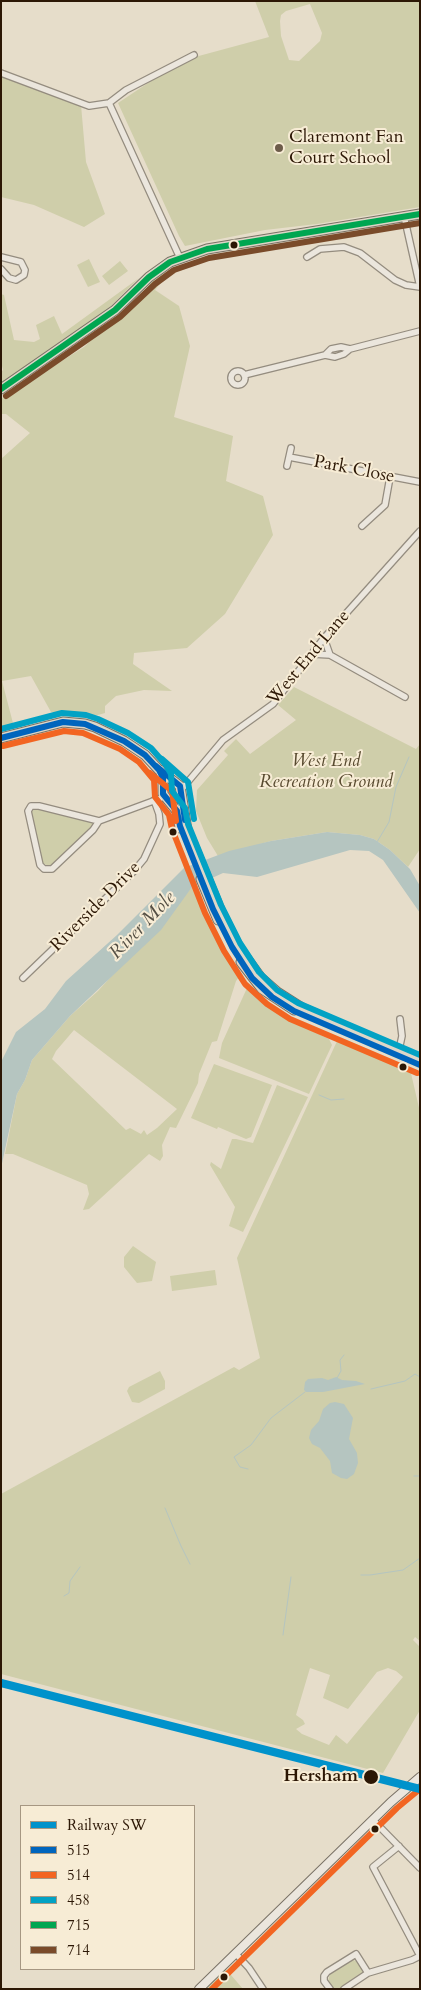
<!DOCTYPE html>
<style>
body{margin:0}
#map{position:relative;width:421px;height:1990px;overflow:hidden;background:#e6ddca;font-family:Cardo,serif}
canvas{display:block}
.frame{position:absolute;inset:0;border:2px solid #2c1705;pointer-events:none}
.legend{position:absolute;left:20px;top:1805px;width:175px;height:165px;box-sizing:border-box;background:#f7ecd5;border:1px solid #a69782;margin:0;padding:6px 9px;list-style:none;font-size:15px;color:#2c1705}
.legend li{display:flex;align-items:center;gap:10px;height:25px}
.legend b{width:25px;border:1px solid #a69782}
</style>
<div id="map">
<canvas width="421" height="1990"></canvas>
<div class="frame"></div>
<ul class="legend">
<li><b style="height:6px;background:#0092cb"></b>Railway SW</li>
<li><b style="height:6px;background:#0065bd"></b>515</li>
<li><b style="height:6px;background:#f26522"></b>514</li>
<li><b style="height:6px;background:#02a2c4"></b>458</li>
<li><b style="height:6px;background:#00a651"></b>715</li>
<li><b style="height:6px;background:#7a4b2a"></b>714</li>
</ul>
</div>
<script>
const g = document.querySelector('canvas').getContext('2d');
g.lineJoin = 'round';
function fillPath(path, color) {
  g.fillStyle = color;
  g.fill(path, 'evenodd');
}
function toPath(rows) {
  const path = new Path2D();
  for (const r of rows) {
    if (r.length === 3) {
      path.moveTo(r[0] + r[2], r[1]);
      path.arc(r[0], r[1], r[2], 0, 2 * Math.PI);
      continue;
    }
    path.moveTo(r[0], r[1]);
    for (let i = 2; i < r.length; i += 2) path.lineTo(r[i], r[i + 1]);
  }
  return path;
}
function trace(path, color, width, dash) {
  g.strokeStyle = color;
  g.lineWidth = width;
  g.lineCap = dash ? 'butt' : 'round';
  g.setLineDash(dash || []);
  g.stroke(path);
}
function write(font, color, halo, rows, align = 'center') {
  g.font = font + ' Cardo,serif';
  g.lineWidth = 4;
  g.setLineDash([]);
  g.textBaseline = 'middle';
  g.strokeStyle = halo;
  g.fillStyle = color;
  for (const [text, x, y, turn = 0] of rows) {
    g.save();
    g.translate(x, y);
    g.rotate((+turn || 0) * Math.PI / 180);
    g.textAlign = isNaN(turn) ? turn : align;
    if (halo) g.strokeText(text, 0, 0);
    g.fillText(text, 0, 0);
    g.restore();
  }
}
fillPath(toPath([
 [255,1,420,1,420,207,317,224,265,230,185,246,179,236,118,103,154,79,195,57,269,37],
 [310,4,322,33,320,41,299,61,289,60,281,36,280,21,281,15,286,11],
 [1,76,81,105,86,162,105,214,84,227,34,205,1,197],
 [89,259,100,282,88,287,77,265],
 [120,261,128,271,109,285,102,276],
 [174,267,155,290,179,306,190,346,174,417,233,436,226,481,263,496,273,535,225,614,187,648,134,653,133,664,172,691,144,690,116,696,105,706,105,713,91,717,51,712,31,676,2,681,14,727,1,731,1,459,30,433,6,414,1,414,1,399,84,347,143,292,154,279],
 [139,278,108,309,66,341,1,383,1,372,3,370,1,362,1,294,4,295,14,340,34,342,40,339,36,325,54,316,62,334],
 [294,687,416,749,420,744,420,849,408,867,390,850,374,839,360,835,327,832,271,841,218,856,207,838,196,811,197,790,228,755,224,751,236,739,250,754,296,720,278,705],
 [39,808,96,822,54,865,49,866,42,863,31,813,31,810],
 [196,886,227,959,240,976,236,981,217,1041,212,1042,199,1074,198,1083,176,1128,170,1127,162,1145,163,1156,160,1161,149,1154,89,1209,83,1210,89,1194,87,1185,13,1154,5,1154,17,1094,25,1080,32,1060,70,1016,98,991,192,887],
 [74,1030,177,1109,157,1128,147,1135,144,1130,141,1134,130,1128,126,1130,52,1059,56,1051],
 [247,988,279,1015,329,1039,332,1045,309,1094,219,1058,222,1043],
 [338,1039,410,1069,420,1112,420,1641,415,1637,413,1640,420,1647,420,1710,383,1773,1,1674,1,1494,234,1367,239,1370,260,1358,237,1258],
 [310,1668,330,1675,323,1698,348,1709,377,1672,388,1668,396,1671,403,1677,347,1744,336,1735,329,1745,302,1734,296,1729,305,1724,303,1720,296,1715],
 [214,1064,272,1085,251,1137,246,1139,218,1127,217,1129,191,1118],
 [277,1085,308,1097,243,1232,229,1226,235,1207,210,1165,211,1162,221,1169,232,1139,236,1139,253,1143],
 [133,1246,156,1262,152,1281,137,1283,124,1267,124,1257],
 [215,1270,217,1285,172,1291,170,1276],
 [160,1371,165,1381,165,1389,139,1403,132,1402,127,1391,129,1387],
 [353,1960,359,1962,365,1972,364,1974,341,1989,333,1988,328,1981,330,1974],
 [225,1968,243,1989,203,1989]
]), '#cfceaa');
fillPath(toPath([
 [327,832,360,835,374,839,390,850,410,869,420,886,420,913,383,860,369,851,350,850,257,877,223,873,192,887,161,930,70,1016,32,1060,25,1080,17,1094,1,1168,1,1062,16,1032,45,1009,66,981,117,935,184,868,229,851,271,841],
 [336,1377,342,1380,356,1381,365,1384,323,1392,306,1392,304,1390,305,1382,308,1379,322,1378,328,1380],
 [335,1402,344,1404,353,1418,349,1439,357,1453,358,1463,354,1474,347,1479,341,1478,332,1473,330,1461,320,1448,312,1444,309,1438,311,1430,319,1421,323,1409,330,1403]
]), '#b5c5c0');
trace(toPath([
 [377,842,389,822,396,787,409,757],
 [319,1095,331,1100,344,1099],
 [337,1378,341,1371,340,1360,344,1355],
 [371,1389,405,1381,415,1374,420,1377],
 [248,1469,240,1467,234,1457,251,1445,271,1418,305,1392],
 [414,1476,420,1476],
 [165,1508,181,1546,190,1564],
 [361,1575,370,1575,403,1570,420,1558],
 [64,1596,69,1593,70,1581,80,1567],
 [283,1635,291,1577]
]), '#b5c5c0', 1);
const street = toPath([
 [1,73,89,106,109,103,126,90,194,55],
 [109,103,180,258],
 [404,216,420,287],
 [1,257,21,262,25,270,24,275,16,280,9,278,1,269],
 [307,257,320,249,344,247,360,253,395,280,406,285,420,287],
 [325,355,331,349,341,347,350,349],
 [238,378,7],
 [244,375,325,355,335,357,344,354,350,349,420,331],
 [289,457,420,482],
 [287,466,291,448],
 [362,526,385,505,390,477],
 [324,638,330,655],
 [312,654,330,655,405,697],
 [181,790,223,740,273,704,324,638,420,531],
 [99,821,93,830,52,869,44,869,40,865,28,811,31,806,39,806,99,821,164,797],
 [23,978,134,871,144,859,160,824,159,814,154,800],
 [399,1050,402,1036,400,1019],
 [373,1820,420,1868],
 [399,1846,373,1867,420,1956],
 [236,1954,249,1968,263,1989],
 [330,1989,324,1981,324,1976,327,1972,356,1954,368,1973],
 [344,1989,368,1973,412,1960,420,1956]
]);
const secondary = toPath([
 [199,1989,391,1802,420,1777]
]);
const primary = toPath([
 [1,389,115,310,149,277,170,262,207,249,420,214],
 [1,738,63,722,85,724,95,727,124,741,145,755,159,770,180,786,187,830,221,912,239,948,261,978,277,992,302,1008,420,1059],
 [160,770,163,778,163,794,177,811,180,828],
 [201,879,218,920],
 [241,962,262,989,294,1010]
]);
trace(street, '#948c7f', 8);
trace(secondary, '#797165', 10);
trace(primary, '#797165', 11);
trace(street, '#ebe6dd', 5.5);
trace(secondary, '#ebe6dd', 8);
trace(primary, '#ded6c7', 9);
trace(toPath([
 [1,738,63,722,85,724,124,741,145,755,159,770,163,778,163,794,177,811,180,826,213,909,232,947,252,978,272,997,294,1011,420,1065],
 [156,766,180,786,185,820]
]), '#0065bd', 6);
trace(toPath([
 [3,746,64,731,83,733,120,749,139,762,154,780,155,797,169,815,172,829,205,913,224,951,245,984,267,1004,290,1019,417,1073],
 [150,773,172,791,176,821],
 [212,1989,397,1808,420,1789]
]), '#f26522', 6);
trace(toPath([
 [1,729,62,713,86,715,98,719,128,733,151,748,166,765,171,774,172,791,185,808,188,824,221,905,240,943,259,972,277,990,298,1003,420,1055],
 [162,759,188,782,194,819]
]), '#02a2c4', 6);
trace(toPath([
 [1,389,115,310,149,277,170,262,207,249,420,214]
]), '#00a651', 6);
trace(toPath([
 [6,396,120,317,155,284,174,270,209,258,420,223]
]), '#7a4b2a', 6);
trace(toPath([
 [1,1683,420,1789]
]), '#0092cb', 8);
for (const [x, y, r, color] of [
 [279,148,5,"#6d5c4a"],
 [234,245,4.5,"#2c1705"],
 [173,832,4.5,"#2c1705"],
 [403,1067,4.5,"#2c1705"],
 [371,1777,8,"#2c1705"],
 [375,1829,4.5,"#2c1705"],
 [224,1977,4.5,"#2c1705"]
]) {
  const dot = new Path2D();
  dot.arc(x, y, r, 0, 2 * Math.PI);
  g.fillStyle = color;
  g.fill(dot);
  trace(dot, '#f7ecd5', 2);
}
write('18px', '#2c1705', '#f7ecd5', [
 ["Claremont Fan",289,138],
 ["Court School",289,159]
], 'left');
write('18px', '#2c1705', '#f7ecd5', [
 ["Park Close",354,470,11],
 ["West End Lane",309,658,-50],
 ["Riverside Drive",96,907,-45]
]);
write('italic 18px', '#584a2f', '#f7ecd5', [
 ["West End",326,762],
 ["Recreation Ground",326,783]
]);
write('bold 18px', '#2c1705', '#f7ecd5', [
 ["Hersham",358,1777]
], 'right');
write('italic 19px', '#555045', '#f7ecd5', [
 ["River Mole",143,926,-46]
]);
</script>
